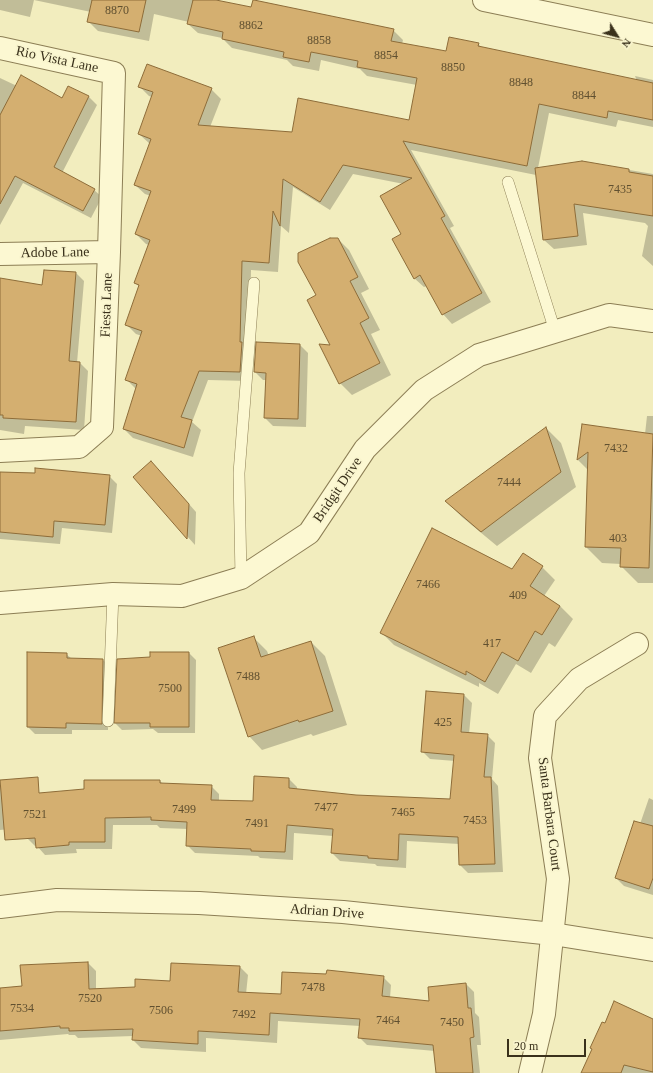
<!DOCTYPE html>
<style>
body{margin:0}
#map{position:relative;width:653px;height:1073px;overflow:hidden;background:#f2edbe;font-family:"Times New Roman",serif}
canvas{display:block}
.north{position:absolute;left:597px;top:16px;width:40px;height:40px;-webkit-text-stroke:3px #f9f5ce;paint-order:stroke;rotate:127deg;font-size:11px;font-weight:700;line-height:16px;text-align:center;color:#3a311b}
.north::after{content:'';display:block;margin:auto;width:14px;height:18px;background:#3a311b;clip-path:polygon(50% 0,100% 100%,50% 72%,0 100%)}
.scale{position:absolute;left:507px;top:1039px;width:79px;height:18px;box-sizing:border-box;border:2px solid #3a311b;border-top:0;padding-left:5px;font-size:12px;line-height:14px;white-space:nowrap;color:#3a311b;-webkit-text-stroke:3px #f9f5ce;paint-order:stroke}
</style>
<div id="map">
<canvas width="653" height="1073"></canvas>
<div class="north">N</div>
<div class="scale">20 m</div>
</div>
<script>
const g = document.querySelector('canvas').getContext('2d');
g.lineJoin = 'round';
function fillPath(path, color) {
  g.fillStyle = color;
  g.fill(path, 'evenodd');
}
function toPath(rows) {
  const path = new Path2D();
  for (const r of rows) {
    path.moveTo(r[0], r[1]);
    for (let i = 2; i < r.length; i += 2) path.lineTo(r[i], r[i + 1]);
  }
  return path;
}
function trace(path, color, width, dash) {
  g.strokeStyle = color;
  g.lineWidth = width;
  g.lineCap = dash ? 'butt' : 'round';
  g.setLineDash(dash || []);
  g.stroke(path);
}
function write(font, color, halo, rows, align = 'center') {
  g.font = font + ' "Times New Roman",serif';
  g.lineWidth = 3.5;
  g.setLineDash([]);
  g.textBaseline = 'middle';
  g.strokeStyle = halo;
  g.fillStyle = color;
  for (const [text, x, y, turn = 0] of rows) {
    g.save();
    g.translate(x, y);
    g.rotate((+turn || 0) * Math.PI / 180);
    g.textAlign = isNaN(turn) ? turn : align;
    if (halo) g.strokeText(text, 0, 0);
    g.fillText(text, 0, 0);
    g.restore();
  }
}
fillPath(toPath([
 [0,0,211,0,252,8,393,30,403,40,402,44,447,52,478,44,482,48,637,81,635,76,653,80,653,127,618,120,616,127,549,113,538,168,582,162,653,174,653,266,642,256,648,226,645,223,583,213,587,245,554,249,544,240,536,175,411,150,454,226,450,228,491,302,452,324,443,314,427,286,424,287,414,278,403,235,404,184,353,174,330,210,293,187,289,233,281,226,278,272,251,270,249,381,208,380,192,422,201,430,193,457,133,438,124,429,136,389,126,379,142,336,136,334,126,324,140,287,135,283,149,245,146,244,136,234,151,196,145,194,135,185,150,144,139,134,152,97,149,96,139,86,211,89,221,99,210,127,293,133,409,122,417,85,367,76,360,69,321,60,319,71,293,66,287,60,232,48,222,38,198,33,188,24,189,22,154,14,149,41,98,31,88,21,91,12,34,0,30,17,0,10],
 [0,78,17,86,62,99,68,87,89,97,97,105,62,173,94,190,102,197,91,218,23,183,0,225],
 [338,239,349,250,369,289,361,293,380,330,371,334,391,375,352,395,340,383,332,346,317,296],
 [45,271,76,273,84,281,77,363,80,363,88,371,84,430,25,426,24,434,0,430,0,279,43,286],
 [257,343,300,345,308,353,306,427,273,426,265,418,266,380,263,380,255,372],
 [647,416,653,416,653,583,638,583,621,566,621,564,602,563,586,547,589,471,578,460,583,425,645,434],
 [546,428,561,443,576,487,497,546,462,517,447,502],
 [159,470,196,512,195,545,134,477],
 [0,473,109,476,117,484,112,533,62,528,60,544,0,539],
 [542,567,555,580,544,596,560,606,573,619,555,647,549,643,531,673,516,664,498,694,479,683,479,687,394,645,381,632,512,570],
 [253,637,267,651,269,656,311,642,325,656,347,725,313,736,311,734,262,750,249,736],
 [28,653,66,654,72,659,103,660,110,667,108,730,72,730,72,734,35,734,28,727],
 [151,653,189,653,196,660,195,733,158,733,153,729,122,730,115,723,118,660,151,658],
 [464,695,472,703,469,734,487,735,495,743,492,779,498,786,503,872,468,873,460,865,459,844,407,841,406,868,377,866,375,864,340,861,332,853,333,836,294,833,293,860,260,858,258,856,195,853,187,845,188,829,160,828,157,825,113,825,112,849,76,849,77,853,45,855,37,846,35,846,27,838,85,790,160,781,163,784,211,786,219,794,219,801,254,802,289,779,297,787,297,790,356,796,451,800,455,761,430,759,422,751],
 [0,786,6,792,11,829,0,830],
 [649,798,653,800,653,895,624,886,616,878,640,824],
 [88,963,96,971,96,990,136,988,171,982,240,967,248,975,246,994,282,995,383,977,391,985,390,998,430,1002,466,984,474,992,475,1013,479,1017,481,1045,477,1045,480,1073,437,1073,435,1051,367,1045,359,1037,360,1026,278,1021,277,1043,206,1038,206,1052,141,1048,133,1040,133,1036,78,1038,75,1035,69,1035,68,1034,0,1040,0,989,23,986],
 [653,1020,653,1073,585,1073]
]), '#0003');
const building = toPath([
 [92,0,146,0,139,32,87,22,92,0],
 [193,0,216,0,251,7,253,0,254,0,394,29,391,41,446,51,449,37,479,43,478,46,653,83,653,120,608,111,607,118,539,104,527,166,403,141,445,216,441,218,482,293,442,315,420,275,414,279,392,239,401,234,380,196,412,178,343,165,320,202,283,179,280,226,273,211,269,263,242,261,240,342,242,342,240,372,199,371,181,417,192,420,184,448,123,429,137,384,125,380,142,331,125,325,139,285,134,283,150,240,135,234,151,191,134,185,151,139,138,134,153,92,138,87,147,64,212,88,198,125,292,132,298,98,409,120,417,78,357,67,358,61,311,52,309,62,283,57,284,52,222,39,223,32,187,24,193,0],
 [21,75,62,98,68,86,89,96,54,167,95,189,83,211,15,176,0,204,0,115,21,75],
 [582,161,629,169,629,172,653,176,653,216,574,204,578,236,543,240,535,168,582,161],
 [330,238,338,238,358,277,350,281,369,318,360,323,380,363,339,384,319,344,330,345,307,300,316,295,298,262,298,253,330,238],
 [44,270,76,272,69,361,80,362,76,422,3,418,3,415,0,415,0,278,42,285,44,270],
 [256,342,300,344,298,419,264,418,266,373,254,372,256,342],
 [582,424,653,434,649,568,620,567,621,548,585,547,588,452,577,460,582,424],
 [546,427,561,472,481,532,445,501,546,427],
 [151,461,189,504,187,539,133,477,151,461],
 [35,468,110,475,105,525,54,521,53,537,0,532,0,472,35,473,35,468],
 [432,528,512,569,523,553,543,566,530,586,560,606,542,635,535,631,518,661,502,652,485,682,466,671,466,675,380,633,432,528],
 [254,636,261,657,311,641,333,711,299,722,298,720,248,737,218,648,254,636],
 [27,652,67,653,67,658,103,659,102,724,66,723,66,728,27,727,27,652],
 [150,652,189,652,189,727,150,727,150,723,114,723,117,659,150,657,150,652],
 [426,691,464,694,461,732,488,734,484,777,491,777,495,864,459,865,458,837,399,834,398,860,368,858,368,856,331,853,333,829,287,825,285,852,251,851,251,849,186,846,187,822,151,820,151,817,105,818,105,842,69,842,69,845,36,848,35,838,5,840,0,780,38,777,39,793,84,789,84,780,160,780,160,783,212,785,211,800,253,801,254,776,289,778,289,788,356,795,450,799,454,755,421,752,426,691],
 [634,821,653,826,653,878,649,889,615,878,634,821],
 [88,962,89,989,135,987,135,979,170,981,171,963,240,966,238,992,281,994,282,972,326,974,327,970,384,976,382,996,429,1001,428,987,466,983,468,1008,471,1008,474,1037,470,1038,473,1073,436,1073,433,1045,358,1038,360,1019,270,1013,269,1035,198,1031,198,1044,132,1040,133,1029,69,1031,69,1028,60,1028,60,1026,0,1031,0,988,22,986,20,965,88,962],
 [614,1001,653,1019,653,1072,624,1065,621,1073,581,1073,592,1049,590,1048,602,1022,605,1023,614,1001]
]);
fillPath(building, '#d4af70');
trace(building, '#8d6c39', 1);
const service = toPath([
 [508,182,555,331],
 [241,578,239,473,254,283],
 [108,721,113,594]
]);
const minor = toPath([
 [484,0,653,35],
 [0,48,114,73,109,252,102,427,79,447,0,451],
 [0,254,109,252],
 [0,603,113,594,182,596,241,578,309,533,365,449,424,390,479,355,609,315,653,321],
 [530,1073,544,1014,558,879,540,758,545,716,579,679,637,644]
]);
const tertiary = toPath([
 [0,907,57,900,199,903,343,912,553,934,653,950]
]);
trace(service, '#8c7e55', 12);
trace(minor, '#8c7e55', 24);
trace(tertiary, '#8c7e55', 24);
trace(service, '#fcf8d2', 11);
trace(minor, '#fcf8d2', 22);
trace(tertiary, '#fcf8d2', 22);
write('12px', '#605030', null, [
 ["8870",117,11],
 ["8862",251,26],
 ["8858",319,41],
 ["8854",386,56],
 ["8850",453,68],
 ["8848",521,83],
 ["8844",584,96],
 ["7435",620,190],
 ["7432",616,449],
 ["7444",509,483],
 ["403",618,539],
 ["7466",428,585],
 ["409",518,596],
 ["417",492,644],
 ["7488",248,677],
 ["7500",170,689],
 ["425",443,723],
 ["7477",326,808],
 ["7499",184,810],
 ["7465",403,813],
 ["7521",35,815],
 ["7453",475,821],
 ["7491",257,824],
 ["7478",313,988],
 ["7520",90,999],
 ["7534",22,1009],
 ["7506",161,1011],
 ["7492",244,1015],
 ["7464",388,1021],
 ["7450",452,1023]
]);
write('14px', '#3a311b', '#f9f5ce', [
 ["Rio Vista Lane",57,60,12],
 ["Adobe Lane",55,253,-1],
 ["Fiesta Lane",107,305,-88],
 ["Bridgit Drive",338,490,-56],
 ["Santa Barbara Court",549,814,83],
 ["Adrian Drive",327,912,4]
]);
</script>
